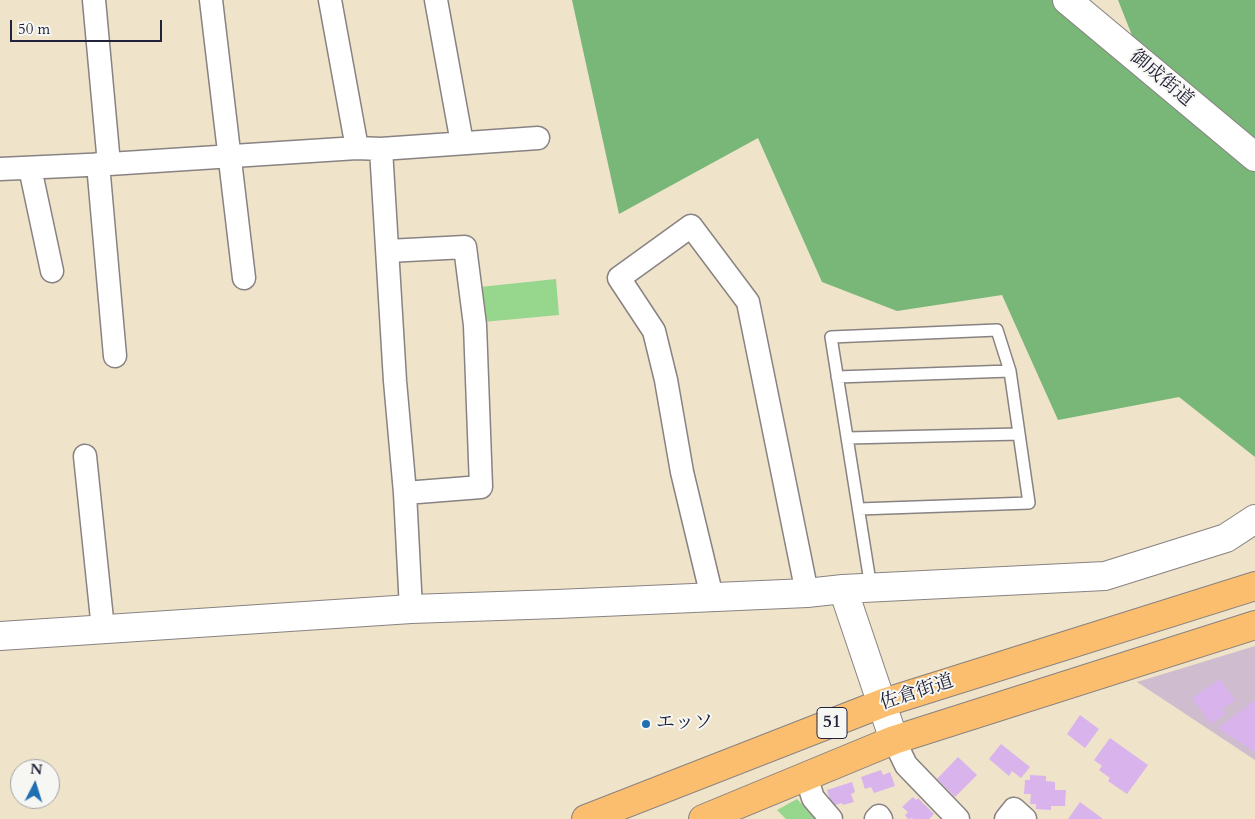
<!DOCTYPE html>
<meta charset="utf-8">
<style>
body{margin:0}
#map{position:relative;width:1255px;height:819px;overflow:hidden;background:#efe3c9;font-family:Cardo,serif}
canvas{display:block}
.north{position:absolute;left:10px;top:759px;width:50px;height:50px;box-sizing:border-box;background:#f6f6f2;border:1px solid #a1a1a9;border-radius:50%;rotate:5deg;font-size:14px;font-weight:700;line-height:20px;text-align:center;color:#22223b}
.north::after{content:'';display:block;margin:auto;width:18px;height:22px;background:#1f6fb2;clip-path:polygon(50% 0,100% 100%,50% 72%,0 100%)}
.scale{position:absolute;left:10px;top:20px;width:152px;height:22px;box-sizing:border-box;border:2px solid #22223b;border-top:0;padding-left:6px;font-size:15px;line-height:18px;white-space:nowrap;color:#22223b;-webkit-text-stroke:4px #f6f6f2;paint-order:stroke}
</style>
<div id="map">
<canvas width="1255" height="819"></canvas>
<div class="north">N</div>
<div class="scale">50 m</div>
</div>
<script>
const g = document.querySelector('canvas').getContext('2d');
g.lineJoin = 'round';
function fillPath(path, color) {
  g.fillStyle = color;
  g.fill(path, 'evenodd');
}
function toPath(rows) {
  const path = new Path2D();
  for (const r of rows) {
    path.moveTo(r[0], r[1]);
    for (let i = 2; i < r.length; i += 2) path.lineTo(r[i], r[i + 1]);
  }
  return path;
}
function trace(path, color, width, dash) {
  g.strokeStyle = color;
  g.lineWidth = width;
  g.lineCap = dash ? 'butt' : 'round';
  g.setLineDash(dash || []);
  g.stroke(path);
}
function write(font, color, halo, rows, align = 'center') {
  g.font = font + ' Cardo,"Noto Serif JP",serif';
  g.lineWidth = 4;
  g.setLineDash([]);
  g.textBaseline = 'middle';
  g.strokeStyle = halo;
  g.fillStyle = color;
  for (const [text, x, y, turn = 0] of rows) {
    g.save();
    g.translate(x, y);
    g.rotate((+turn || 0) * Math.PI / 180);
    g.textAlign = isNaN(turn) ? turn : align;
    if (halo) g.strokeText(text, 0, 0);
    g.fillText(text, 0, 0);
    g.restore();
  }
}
fillPath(toPath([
 [1255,646,1255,760,1137,682]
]), '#cfbdcf');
fillPath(toPath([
 [556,279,559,315,483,322,480,287],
 [797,799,816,819,786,819,777,810]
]), '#96d68d');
fillPath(toPath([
 [572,0,1071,0,1139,53,1118,0,1255,0,1255,457,1179,397,1058,420,1002,295,897,311,822,282,758,138,619,214]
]), '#78b778');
fillPath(toPath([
 [1220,679,1235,700,1222,709,1225,714,1211,724,1192,698],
 [1255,700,1255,752,1218,728],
 [1080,715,1099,729,1085,748,1067,734],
 [1110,738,1148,765,1127,794,1108,781,1110,778,1099,770,1102,766,1094,760],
 [1001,744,1030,767,1021,778,1012,771,1009,776,989,759],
 [958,757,977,775,955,797,937,779],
 [881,770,883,775,890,772,895,786,874,793,871,787,865,789,861,777],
 [1030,775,1046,776,1046,781,1055,782,1055,790,1066,790,1065,806,1051,806,1051,810,1036,809,1036,804,1030,804,1031,794,1024,794,1025,780,1030,780],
 [852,782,855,792,851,794,854,802,843,805,842,803,832,806,827,790],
 [913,797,916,800,918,798,934,814,929,819,913,819,912,818,908,819,905,815,908,812,902,807],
 [1080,802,1103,819,1068,819]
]), '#d8b3ec');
const service = toPath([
 [837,377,1010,371],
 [847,438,1019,434],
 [859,509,1029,503,1010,371,997,330,831,337,871,588]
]);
const minor = toPath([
 [94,0,109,164],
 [211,0,244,278],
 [330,0,357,148],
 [436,0,462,143],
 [381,149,395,381,405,493,411,609],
 [98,164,115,356],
 [30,168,52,271],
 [0,169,109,164,357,148,381,149,538,138],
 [388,251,465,247,475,325,481,487,405,493],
 [85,456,103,629],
 [712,597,682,472,666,380,654,331,619,278,691,226,748,302,807,593],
 [894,740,906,765,958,819],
 [806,776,813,798,831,819],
 [876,819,879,816,881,819],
 [1006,819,1014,809,1025,819]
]);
const tertiary = toPath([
 [1067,0,1255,157],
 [843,589,894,740],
 [0,636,411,609,557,604,807,593,843,589,1105,576,1226,538,1255,519]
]);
const trunk = toPath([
 [586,819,883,703,1255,586],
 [703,819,894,740,1255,625]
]);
trace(service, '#888282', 14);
trace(minor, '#888282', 25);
trace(tertiary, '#888282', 30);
trace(trunk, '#888282', 30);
trace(service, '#fff', 11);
trace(minor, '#fff', 22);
trace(tertiary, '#fff', 28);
trace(trunk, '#fbbe6e', 28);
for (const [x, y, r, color] of [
 [646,724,5,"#1f6fb2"]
]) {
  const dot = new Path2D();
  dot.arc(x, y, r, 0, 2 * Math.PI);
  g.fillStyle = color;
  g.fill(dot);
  trace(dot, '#f6f6f2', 2);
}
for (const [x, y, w] of [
 [832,723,30]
]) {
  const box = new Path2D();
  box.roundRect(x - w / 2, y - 15.5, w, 31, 4);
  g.fillStyle = '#f6f6f2';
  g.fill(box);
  trace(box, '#22223b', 1);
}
write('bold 18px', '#22223b', null, [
 ["51",832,723]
]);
write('19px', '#22223b', '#f6f6f2', [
 ["御成街道",1161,79,40],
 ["佐倉街道",917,693,-18]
]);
write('19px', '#22223b', '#f6f6f2', [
 ["エッソ",656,724]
], 'left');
</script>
